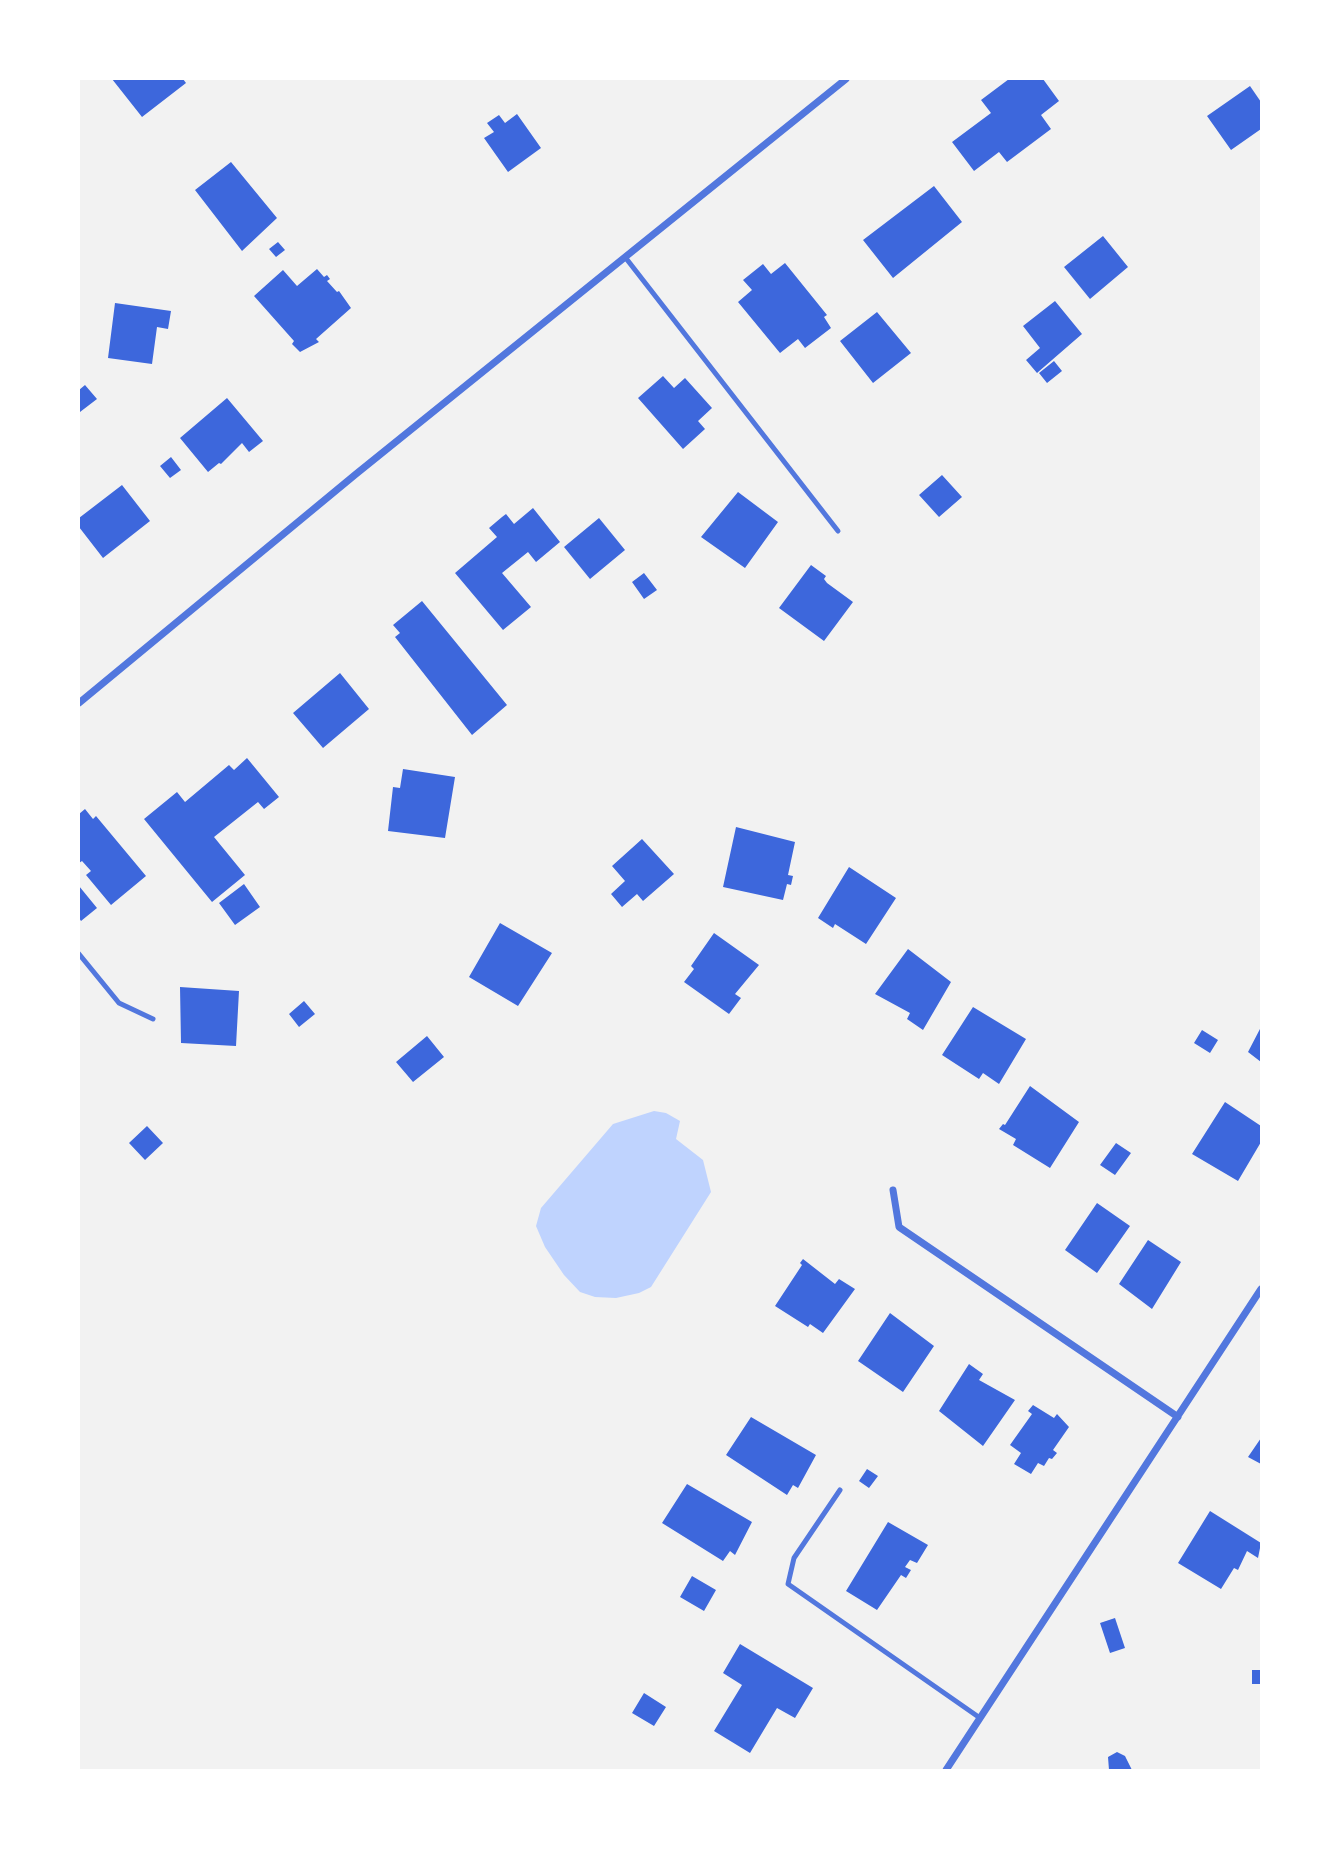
<!DOCTYPE html>
<style>
body{margin:0}
#map{position:relative;width:1340px;height:1849px;overflow:hidden;background:#f2f2f2;font-family:"Archivo Narrow",sans-serif}
canvas{display:block}
.frame{position:absolute;inset:0;border:80px solid #fff;pointer-events:none}
</style>
<div id="map">
<canvas width="1340" height="1849"></canvas>
<div class="frame"></div>
</div>
<script>
const g = document.querySelector('canvas').getContext('2d');
g.lineJoin = 'round';
function fillPath(path, color) {
  g.fillStyle = color;
  g.fill(path, 'evenodd');
}
function toPath(rows) {
  const path = new Path2D();
  for (const r of rows) {
    path.moveTo(r[0], r[1]);
    for (let i = 2; i < r.length; i += 2) path.lineTo(r[i], r[i + 1]);
  }
  return path;
}
function trace(path, color, width, dash) {
  g.strokeStyle = color;
  g.lineWidth = width;
  g.lineCap = dash ? 'butt' : 'round';
  g.setLineDash(dash || []);
  g.stroke(path);
}
fillPath(toPath([
 [654,1111,666,1113,680,1121,676,1139,703,1160,711,1192,651,1287,639,1293,616,1298,595,1297,580,1292,564,1275,545,1247,536,1226,541,1208,613,1124]
]), '#bfd3fe');
fillPath(toPath([
 [112,79,183,79,186,83,142,117],
 [1009,79,1043,79,1059,101,1041,115,1051,129,1007,162,999,152,974,171,952,142,991,113,981,100],
 [1250,86,1261,102,1261,129,1231,150,1207,116],
 [517,114,541,148,508,172,484,138,494,132,487,123,499,115,505,123],
 [231,162,277,218,242,251,195,190],
 [934,186,962,222,893,278,863,240],
 [1103,236,1128,267,1090,299,1064,267],
 [278,242,285,250,276,257,269,249],
 [785,263,827,315,824,317,831,328,805,348,798,339,780,353,738,302,752,290,743,280,763,264,771,274],
 [317,269,324,277,327,275,330,279,327,281,337,292,339,291,351,308,316,339,319,342,300,352,292,344,294,341,254,296,283,270,297,286],
 [1055,301,1082,334,1037,373,1026,360,1040,348,1023,326],
 [115,303,171,311,168,329,157,327,152,364,108,358],
 [877,312,911,353,873,383,840,341],
 [1054,361,1062,371,1047,383,1039,373],
 [663,376,674,388,685,378,712,408,698,421,705,429,683,449,638,398],
 [85,385,97,399,80,412,79,390],
 [227,398,263,441,249,452,242,443,221,464,219,463,208,472,180,438],
 [171,457,181,470,170,478,160,466],
 [942,475,962,497,939,517,919,495],
 [122,485,150,521,103,558,79,527,79,518],
 [738,492,778,522,745,568,701,537],
 [533,508,560,542,536,562,528,552,502,573,531,607,503,630,455,573,497,537,489,528,502,517,506,514,514,524],
 [599,518,625,550,590,579,564,547],
 [811,565,826,576,824,579,827,583,853,602,824,641,779,608],
 [644,573,657,590,644,599,632,582],
 [422,601,507,705,472,735,395,637,400,633,393,625],
 [340,673,369,709,323,748,293,713],
 [247,758,279,797,264,809,258,802,214,837,245,875,212,902,144,819,177,792,185,802,229,765,234,770],
 [403,769,455,777,445,838,388,831,393,787,400,788],
 [85,809,93,819,96,816,146,876,111,905,86,875,91,871,82,861,79,863,79,814],
 [736,827,795,842,788,875,793,876,791,885,787,884,783,900,723,887],
 [642,839,674,874,643,901,637,894,622,907,611,894,625,881,612,866],
 [849,867,896,898,866,944,835,924,833,928,818,918],
 [244,884,260,907,235,925,219,903],
 [79,886,97,908,81,921,79,918],
 [500,923,552,953,518,1006,469,977],
 [714,933,759,965,735,994,741,998,729,1014,684,982,694,969,691,966],
 [908,949,951,982,923,1030,907,1019,910,1013,875,994],
 [180,987,239,991,236,1046,181,1043],
 [304,1001,315,1014,299,1027,289,1014],
 [973,1007,1026,1039,999,1084,983,1073,979,1079,942,1055],
 [1261,1027,1261,1062,1248,1052],
 [1202,1030,1218,1040,1210,1053,1194,1043],
 [427,1036,444,1057,413,1082,396,1062],
 [1030,1086,1079,1122,1050,1168,1013,1145,1016,1139,999,1129,1003,1124,1005,1125],
 [1225,1102,1261,1126,1261,1142,1238,1181,1192,1154],
 [147,1126,163,1143,145,1160,129,1143],
 [1116,1143,1131,1153,1115,1175,1100,1165],
 [1097,1203,1130,1226,1097,1273,1065,1250],
 [1148,1240,1181,1262,1152,1309,1119,1284],
 [803,1259,835,1284,839,1279,855,1289,823,1333,810,1324,808,1327,775,1306,802,1265,800,1263],
 [890,1313,934,1346,903,1392,858,1361],
 [969,1364,983,1374,979,1380,1015,1400,983,1446,939,1411],
 [1033,1405,1054,1418,1057,1414,1069,1427,1053,1450,1057,1453,1052,1459,1049,1458,1044,1466,1038,1463,1031,1474,1014,1464,1021,1453,1010,1445,1032,1414,1028,1411],
 [751,1417,816,1455,798,1488,793,1485,787,1495,726,1455],
 [1261,1438,1261,1464,1248,1457],
 [867,1469,878,1476,869,1488,859,1481],
 [687,1484,752,1522,735,1555,730,1551,723,1561,662,1523],
 [1210,1511,1261,1543,1258,1558,1247,1551,1238,1570,1234,1568,1221,1589,1178,1563],
 [888,1522,928,1545,917,1563,910,1560,905,1567,911,1570,906,1578,901,1575,877,1610,846,1591],
 [692,1576,716,1590,704,1611,680,1597],
 [1115,1618,1125,1648,1110,1653,1100,1623],
 [740,1644,813,1688,795,1718,777,1708,750,1753,714,1731,742,1685,723,1673],
 [1252,1670,1261,1670,1261,1684,1252,1684],
 [644,1693,666,1707,654,1726,632,1713],
 [1117,1752,1125,1756,1132,1770,1109,1770,1108,1757]
]), '#3d67dc');
trace(toPath([
 [625,257,838,531],
 [79,954,119,1003,153,1019],
 [840,1490,794,1558,788,1584,980,1718]
]), '#5277de', 5);
trace(toPath([
 [79,703,356,474,846,79],
 [893,1190,899,1227,1178,1417],
 [946,1770,1261,1289]
]), '#5277de', 7);
</script>
